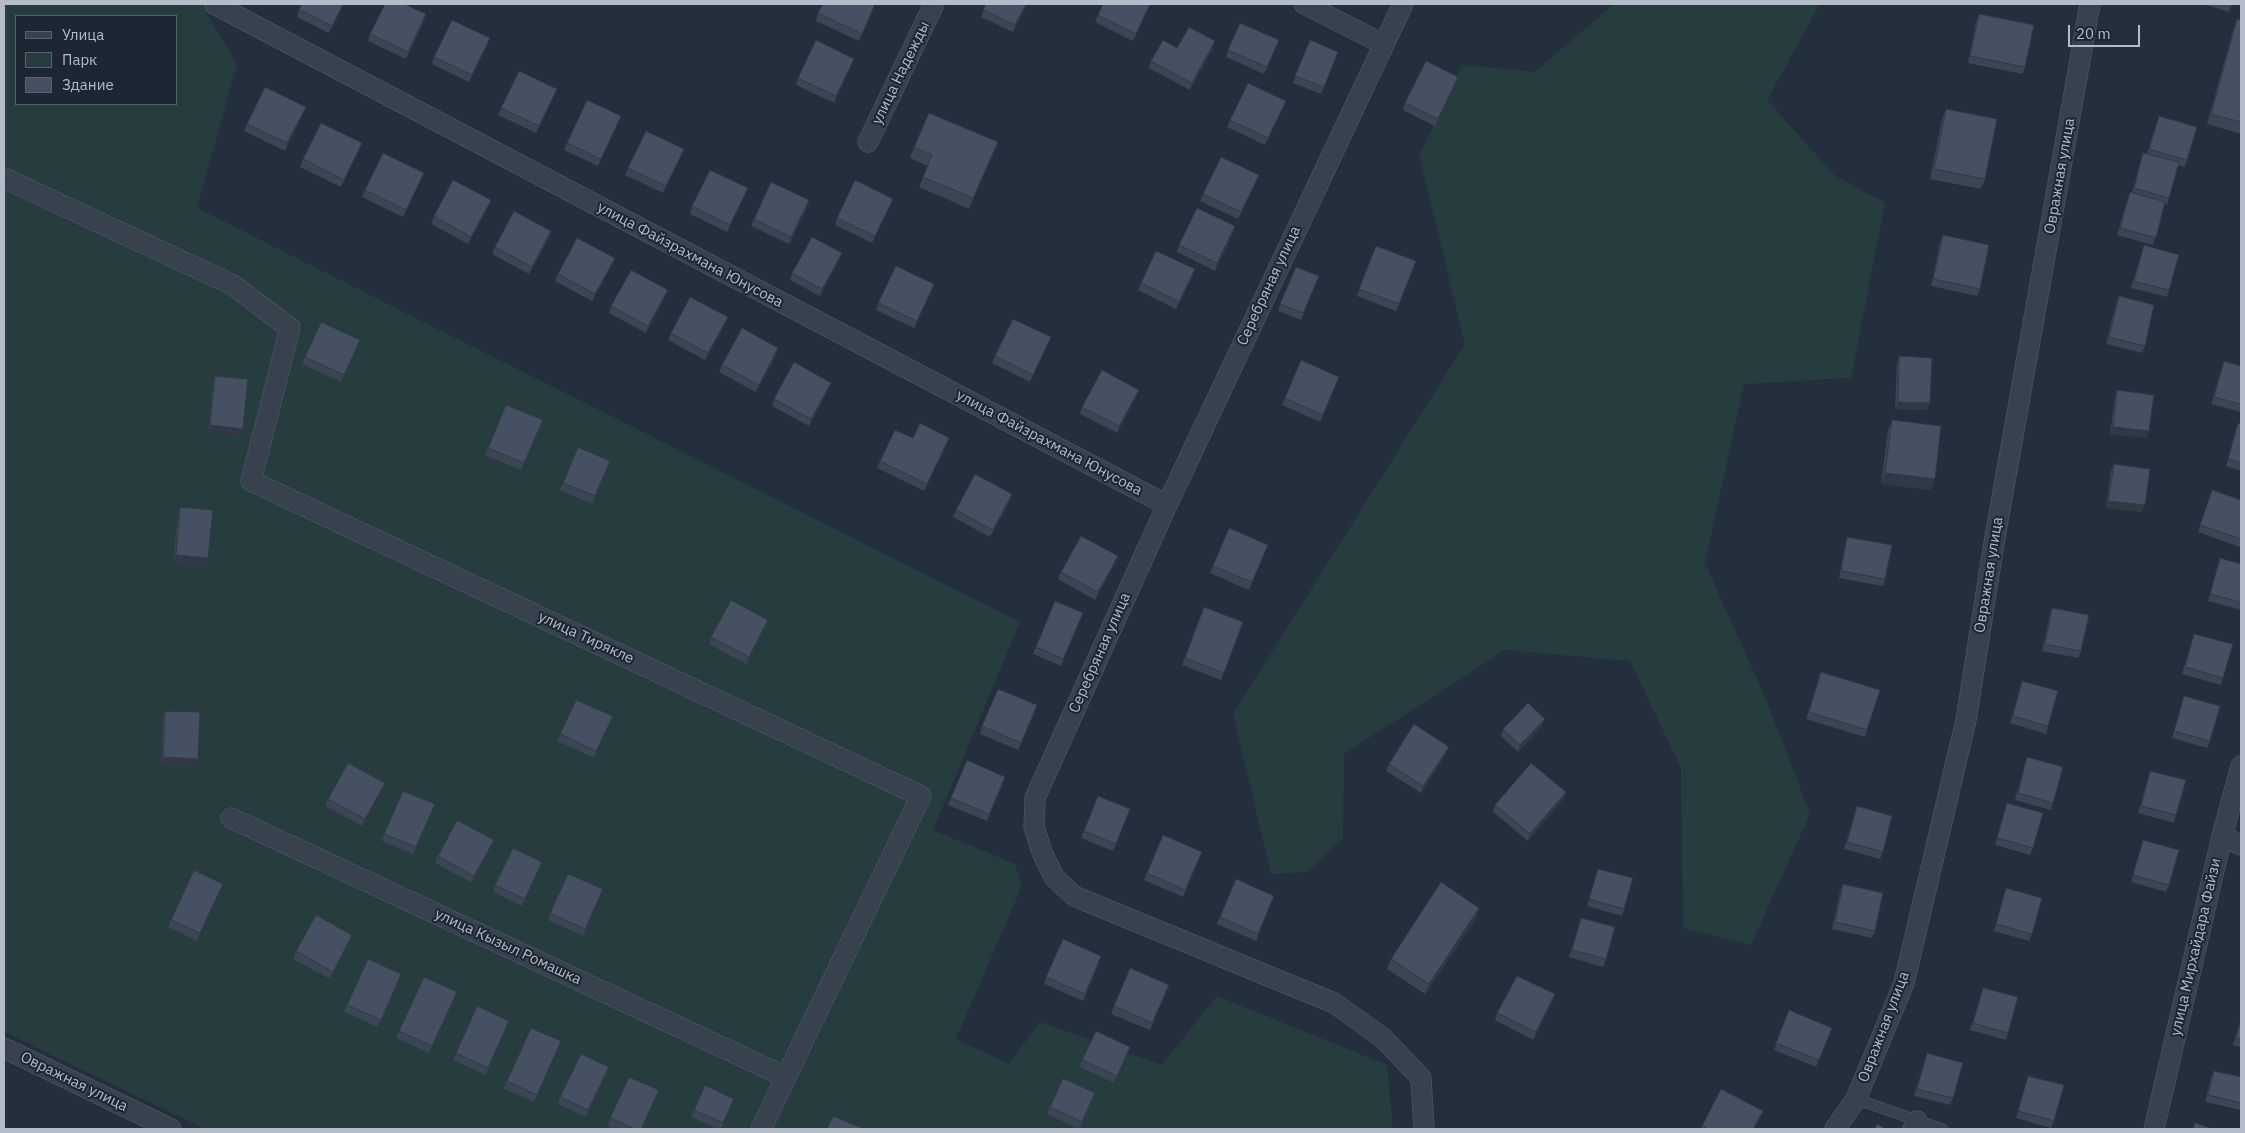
<!DOCTYPE html>
<meta charset="utf-8">
<style>
body{margin:0}
#map{position:relative;width:2245px;height:1133px;overflow:hidden;background:#242f3e;font-family:"IBM Plex Sans",sans-serif}
canvas{display:block}
.frame{position:absolute;inset:0;border:5px solid #b4bcc9;pointer-events:none}
.legend{position:absolute;left:15px;top:15px;width:162px;height:90px;box-sizing:border-box;background:#1d2633;border:1px solid #59626f;margin:0;padding:6px 9px;list-style:none;font-size:15px;color:#b4bcc9}
.legend li{display:flex;align-items:center;gap:10px;height:25px}
.legend b{width:25px;border:1px solid #59626f}
.scale{position:absolute;left:2068px;top:25px;width:72px;height:22px;box-sizing:border-box;border:2px solid #b4bcc9;border-top:0;padding-left:6px;font-size:15px;line-height:18px;white-space:nowrap;color:#b4bcc9;-webkit-text-stroke:4px #1d2633;paint-order:stroke}
</style>
<div id="map">
<canvas width="2245" height="1133"></canvas>
<div class="frame"></div>
<ul class="legend">
<li><b style="height:6px;background:#38414e"></b>Улица</li>
<li><b style="height:14px;background:#263c3f"></b>Парк</li>
<li><b style="height:14px;background:#455162"></b>Здание</li>
</ul>
<div class="scale">20 m</div>
</div>
<script>
const g = document.querySelector('canvas').getContext('2d');
g.lineJoin = 'round';
function fillPath(path, color) {
  g.fillStyle = color;
  g.fill(path, 'evenodd');
}
function toPath(rows) {
  const path = new Path2D();
  for (const r of rows) {
    path.moveTo(r[0], r[1]);
    for (let i = 2; i < r.length; i += 2) path.lineTo(r[i], r[i + 1]);
  }
  return path;
}
function trace(path, color, width, dash) {
  g.strokeStyle = color;
  g.lineWidth = width;
  g.lineCap = dash ? 'butt' : 'round';
  g.setLineDash(dash || []);
  g.stroke(path);
}
function write(font, color, halo, rows, align = 'center') {
  g.font = font + ' "IBM Plex Sans",sans-serif';
  g.lineWidth = 4;
  g.setLineDash([]);
  g.textBaseline = 'middle';
  g.strokeStyle = halo;
  g.fillStyle = color;
  for (const [text, x, y, turn = 0] of rows) {
    g.save();
    g.translate(x, y);
    g.rotate((+turn || 0) * Math.PI / 180);
    g.textAlign = isNaN(turn) ? turn : align;
    if (halo) g.strokeText(text, 0, 0);
    g.fillText(text, 0, 0);
    g.restore();
  }
}
fillPath(toPath([
 [4,4,201,4,237,64,197,208,1020,622,933,830,1015,864,1022,886,956,1039,1009,1064,1040,1022,1162,1065,1217,996,1387,1065,1393,1129,205,1129,4,1032],
 [16,16,176,16,176,104,16,104],
 [1614,4,1820,4,1767,100,1834,175,1885,203,1851,378,1744,384,1705,563,1767,702,1810,814,1751,945,1683,928,1681,768,1630,661,1505,650,1344,754,1343,838,1307,872,1271,874,1233,714,1465,344,1419,156,1462,65,1535,72]
]), '#263c3f');
const service = toPath([
 [1856,1099,1942,1129]
]);
const minor = toPath([
 [214,4,1167,505],
 [1304,4,1383,44],
 [1403,4,1167,505,1035,798,1034,827,1042,852,1054,877,1074,896,1334,1003,1383,1038,1421,1078,1424,1129],
 [868,142,934,4],
 [4,178,233,285,290,328,251,481,921,796,761,1129],
 [231,818,786,1077],
 [2222,836,2241,845],
 [4,1048,171,1129],
 [1835,1129,1856,1099,1904,983,1966,720,1995,537,2090,4],
 [1913,1129,1917,1121],
 [2154,1129,2222,836,2241,766]
]);
trace(service, '#565f6c', 11);
trace(minor, '#565f6c', 21);
trace(service, '#38414e', 10);
trace(minor, '#38414e', 20);
fillPath(toPath([
 [344,4,329,33,297,17,299,9],
 [986,4,1027,4,1013,32,981,17],
 [1151,4,1133,41,1095,22,1098,15],
 [2204,4,2232,4,2229,12],
 [874,8,859,41,816,21,818,13],
 [1979,14,2025,67,2022,74,1968,63,1976,21],
 [2237,19,2241,20,2241,134,2207,124,2233,30],
 [424,21,406,59,368,41,370,34],
 [490,38,487,45,469,82,432,64,434,57],
 [1279,40,1264,74,1226,57,1228,50],
 [1310,40,1338,52,1321,94,1293,83],
 [1213,48,1190,90,1149,68,1151,61],
 [851,66,834,103,796,85,798,78],
 [1456,84,1435,126,1403,110,1405,103],
 [557,89,554,96,536,133,498,115,501,108],
 [1286,101,1283,108,1265,145,1227,127,1230,120],
 [1946,109,1985,179,1981,189,1930,179,1942,119],
 [303,114,285,151,244,131,247,124],
 [621,116,598,166,564,150,567,143],
 [2159,116,2187,160,2185,167,2178,165,2169,198,2167,205,2165,204,2153,245,2117,235,2127,200,2130,192,2132,193,2141,160,2143,153,2147,154],
 [998,142,969,209,919,187,928,166,910,158,914,147],
 [362,143,359,150,341,187,300,167,303,159],
 [684,149,681,156,663,193,625,175,628,168],
 [421,180,403,217,362,197,365,190],
 [1256,182,1238,219,1200,201,1203,194],
 [745,195,727,232,690,214,692,206],
 [893,199,890,206,872,243,835,225,837,218],
 [809,200,807,208,789,244,751,226,754,219],
 [488,207,468,244,431,224,434,216],
 [1235,226,1233,233,1215,271,1177,252,1179,245],
 [1943,235,1980,289,1977,296,1931,286,1940,242],
 [549,238,529,274,492,254,495,247],
 [2144,245,2169,290,2167,297,2131,288],
 [1376,246,1416,261,1396,311,1357,296],
 [615,258,612,265,592,301,555,281,558,274],
 [839,260,820,296,790,280,792,273],
 [1195,269,1192,277,1176,309,1138,290,1141,283],
 [1319,276,1301,320,1278,311,1280,304],
 [932,291,914,328,876,310,878,303],
 [2119,296,2145,346,2142,353,2106,344,2116,303],
 [665,297,646,333,609,313,611,306],
 [725,324,705,360,668,340,671,333],
 [1048,344,1030,382,992,363,995,356],
 [358,347,341,382,302,364,305,357],
 [776,356,756,392,719,372,722,365],
 [1899,356,1930,403,1927,410,1895,409,1897,364],
 [2224,361,2241,366,2241,412,2211,404],
 [215,376,240,436,208,433,213,383],
 [1339,377,1320,422,1282,405,1285,398],
 [831,383,828,390,809,426,772,406,774,399],
 [2117,390,2147,438,2110,434,2115,397],
 [1136,397,1117,433,1080,414,1082,407],
 [1892,420,1931,490,1881,484,1888,431],
 [2238,423,2241,424,2241,471,2226,466],
 [540,427,521,470,485,455,488,448],
 [913,438,947,445,924,491,877,468,880,461],
 [610,461,592,504,560,490,563,483],
 [2114,464,2142,512,2106,508,2111,471],
 [2212,490,2241,500,2241,543,2240,547,2198,532],
 [1010,501,990,537,953,517,956,510],
 [180,507,208,558,206,565,173,563,178,514],
 [1847,537,1885,579,1883,586,1839,578,1845,544],
 [1268,545,1249,590,1210,573,1213,566],
 [2220,558,2241,564,2241,610,2208,601],
 [1115,563,1095,600,1058,579,1061,572],
 [1204,607,1243,622,1221,680,1182,665],
 [2052,608,2081,651,2078,658,2042,651,2050,615],
 [1083,613,1061,666,1033,654,1036,647],
 [765,628,746,664,709,644,711,637],
 [2194,634,2223,678,2221,685,2182,674],
 [1821,672,1867,730,1865,737,1806,719],
 [2022,681,2048,726,2046,734,2010,723],
 [2184,696,2210,741,2207,748,2172,738],
 [165,711,198,759,195,766,161,764,163,718],
 [1035,712,1018,750,980,734,982,726],
 [613,716,594,758,557,741,560,734],
 [1542,726,1518,752,1501,736,1503,729],
 [1446,754,1421,793,1386,771,1389,764],
 [2027,757,2053,803,2051,810,2015,800],
 [2150,771,2176,815,2174,823,2138,813],
 [385,783,382,790,362,826,325,806,328,799],
 [1003,784,987,821,948,805,951,798],
 [1566,792,1563,799,1528,841,1493,812,1495,805],
 [1098,796,1130,809,1113,851,1081,838],
 [2007,803,2033,848,2030,855,1995,845],
 [1857,806,1883,852,1880,859,1844,849],
 [432,811,413,854,382,841,384,834],
 [494,840,492,847,472,883,435,863,438,856],
 [2143,840,2169,885,2166,892,2131,882],
 [1202,852,1183,897,1144,880,1147,873],
 [542,862,522,906,493,892,495,885],
 [1598,869,1624,909,1622,916,1587,906],
 [1843,884,1875,931,1872,938,1832,929,1840,892],
 [2006,888,2032,934,2029,941,1994,931],
 [603,889,583,936,548,920,550,913],
 [220,891,197,941,168,927,171,920],
 [1274,896,1256,941,1217,924,1220,917],
 [1479,908,1476,918,1425,994,1387,969,1391,959],
 [1581,918,1606,959,1603,967,1569,957],
 [352,935,350,942,330,979,293,959,296,951],
 [1099,963,1083,1001,1044,984,1046,977],
 [399,981,378,1027,344,1012,347,1005],
 [1169,985,1150,1030,1111,1014,1114,1006],
 [1983,988,2008,1033,2006,1040,1970,1030],
 [1555,994,1552,1002,1533,1040,1495,1020,1497,1013],
 [454,999,429,1053,396,1038,399,1031],
 [1789,1010,1832,1028,1816,1067,1774,1050],
 [2241,1017,2241,1047,2233,1045],
 [507,1028,486,1075,453,1060,456,1053],
 [1130,1047,1114,1083,1080,1067,1082,1060],
 [558,1048,534,1102,504,1089,507,1081],
 [1927,1053,1953,1098,1950,1105,1914,1096],
 [609,1067,606,1075,586,1117,558,1104,560,1097],
 [2214,1071,2241,1077,2241,1110,2205,1102,2211,1078],
 [2028,1076,2054,1121,2051,1128,2016,1118],
 [659,1090,642,1129,616,1129,608,1126,610,1118],
 [1093,1101,1079,1129,1047,1114,1050,1107],
 [731,1106,721,1129,718,1129,691,1117,694,1110],
 [1763,1111,1754,1129,1701,1129,1702,1126]
]), '#3b4654');
fillPath(toPath([
 [343,4,344,4,329,33,332,26],
 [1026,4,1027,4,1013,32,1015,25],
 [1150,4,1151,4,1133,41,1136,34],
 [426,14,424,21,406,59,408,52],
 [1215,41,1213,48,1190,90,1192,83],
 [854,59,851,66,834,103,836,96],
 [1458,77,1456,84,1435,126,1438,119],
 [306,107,303,114,285,151,287,143],
 [998,142,994,153,969,209,973,198],
 [491,200,488,207,468,244,471,237],
 [809,200,807,208,789,244,791,237],
 [1235,226,1233,233,1215,271,1217,263],
 [551,231,549,238,529,274,532,267],
 [842,253,839,260,820,296,822,289],
 [615,258,612,265,592,301,595,294],
 [1195,269,1192,277,1176,309,1179,302],
 [934,284,932,291,914,328,917,321],
 [668,290,665,297,646,333,648,326],
 [728,317,725,324,705,360,708,353],
 [360,340,358,347,341,382,344,375],
 [778,348,776,356,756,392,759,385],
 [831,383,828,390,809,426,811,419],
 [1139,390,1136,397,1117,433,1119,426],
 [1898,402,1930,403,1927,410,1895,409],
 [210,425,243,429,240,436,208,433],
 [2113,427,2149,431,2147,438,2110,434],
 [949,438,947,445,924,491,927,484],
 [1885,473,1935,479,1931,490,1881,484],
 [1012,494,1010,501,990,537,993,530],
 [2108,501,2145,505,2142,512,2106,508],
 [176,555,208,558,206,565,173,563],
 [1118,556,1115,563,1095,600,1098,592],
 [768,620,765,628,746,664,749,657],
 [613,716,610,724,594,758,596,751],
 [1545,719,1542,726,1518,752,1520,745],
 [1449,747,1446,754,1421,793,1423,786],
 [163,757,198,759,195,766,161,764],
 [385,783,382,790,362,826,365,819],
 [1566,792,1563,799,1528,841,1530,834],
 [494,840,492,847,472,883,474,876],
 [542,862,540,869,522,906,525,899],
 [223,884,220,891,197,941,200,933],
 [1479,908,1476,918,1425,994,1429,984],
 [352,935,350,942,330,979,333,972],
 [1555,994,1552,1002,1533,1040,1536,1032],
 [509,1021,507,1028,486,1075,488,1068],
 [1130,1047,1128,1054,1114,1083,1117,1076],
 [609,1067,606,1075,586,1117,588,1110],
 [1095,1093,1093,1101,1079,1129,1082,1122],
 [1763,1111,1760,1118,1754,1129,1753,1129]
]), '#303945');
const building = toPath([
 [302,4,343,4,332,26,299,9,302,4],
 [385,4,404,4,426,14,408,52,370,34,385,4],
 [823,4,875,4,862,34,818,13,823,4],
 [986,4,1026,4,1015,25,983,10,986,4],
 [1103,4,1150,4,1136,34,1098,15,1103,4],
 [1979,14,2034,25,2025,67,1970,56,1979,14],
 [2237,19,2241,20,2241,122,2211,114,2237,19],
 [452,20,490,38,472,75,434,57,452,20],
 [1240,23,1279,40,1267,67,1228,50,1240,23],
 [1189,27,1215,41,1192,83,1151,61,1163,40,1177,48,1189,27],
 [816,40,854,59,836,96,798,78,816,40],
 [1310,40,1338,52,1324,87,1295,76,1310,40],
 [1426,61,1458,77,1438,119,1405,103,1426,61],
 [519,71,557,89,539,126,501,108,519,71],
 [1248,83,1286,101,1268,138,1230,120,1248,83],
 [265,87,306,107,287,143,247,124,265,87],
 [587,100,621,116,601,159,567,143,587,100],
 [1946,109,1997,119,1985,179,1934,169,1946,109],
 [929,113,998,142,973,198,923,177,932,155,914,147,929,113],
 [2159,116,2197,127,2187,160,2149,149,2159,116],
 [321,123,362,143,344,180,303,159,321,123],
 [646,131,684,149,666,186,628,168,646,131],
 [383,153,424,173,406,210,365,190,383,153],
 [2143,153,2179,162,2169,198,2134,188,2143,153],
 [1221,157,1259,175,1241,212,1203,194,1221,157],
 [710,170,748,188,730,225,692,206,710,170],
 [453,180,491,200,471,237,434,216,453,180],
 [855,180,893,199,875,236,837,218,855,180],
 [771,182,809,200,791,237,754,219,771,182],
 [2130,192,2165,202,2156,238,2120,228,2130,192],
 [1197,208,1235,226,1217,263,1179,245,1197,208],
 [514,211,551,231,532,267,495,247,514,211],
 [1943,235,1989,245,1980,289,1933,279,1943,235],
 [812,237,842,253,822,289,792,273,812,237],
 [577,238,615,258,595,294,558,274,577,238],
 [2144,245,2179,255,2169,290,2134,281,2144,245],
 [1376,246,1416,261,1399,304,1359,289,1376,246],
 [1156,251,1195,269,1179,302,1141,283,1156,251],
 [896,266,934,284,917,321,878,303,896,266],
 [1296,267,1319,276,1303,313,1280,304,1296,267],
 [631,270,668,290,648,326,611,306,631,270],
 [2119,296,2154,305,2145,346,2109,337,2119,296],
 [690,297,728,317,708,353,671,333,690,297],
 [1013,319,1051,337,1033,375,995,356,1013,319],
 [321,322,360,340,344,375,305,357,321,322],
 [742,328,778,348,759,385,722,365,742,328],
 [1899,356,1932,358,1930,403,1898,402,1899,356],
 [1301,360,1339,377,1323,415,1285,398,1301,360],
 [2224,361,2241,366,2241,404,2214,397,2224,361],
 [794,362,831,383,811,419,774,399,794,362],
 [1102,370,1139,390,1119,426,1082,407,1102,370],
 [215,376,248,379,243,429,210,425,215,376],
 [2117,390,2154,395,2149,431,2113,427,2117,390],
 [506,405,543,420,524,463,488,448,506,405],
 [1892,420,1941,426,1935,479,1885,473,1892,420],
 [920,423,949,438,927,484,880,461,895,430,913,438,920,423],
 [2238,423,2241,424,2241,463,2228,459,2238,423],
 [578,447,610,461,595,496,563,483,578,447],
 [2114,464,2150,469,2145,505,2108,501,2114,464],
 [975,474,1012,494,993,530,956,510,975,474],
 [2212,490,2241,500,2241,539,2200,525,2212,490],
 [180,507,213,510,208,558,176,555,180,507],
 [1229,528,1268,545,1252,582,1213,566,1229,528],
 [1081,536,1118,556,1098,592,1061,572,1081,536],
 [1847,537,1892,545,1885,579,1841,571,1847,537],
 [2220,558,2241,564,2241,602,2210,594,2220,558],
 [731,600,768,620,749,657,711,637,731,600],
 [1055,601,1083,613,1063,659,1036,647,1055,601],
 [1204,607,1243,622,1224,673,1185,658,1204,607],
 [2052,608,2089,615,2081,651,2045,644,2052,608],
 [2194,634,2233,644,2223,678,2185,667,2194,634],
 [1821,672,1880,690,1867,730,1809,712,1821,672],
 [2022,681,2058,691,2048,726,2013,716,2022,681],
 [998,689,1037,705,1021,743,982,726,998,689],
 [2184,696,2220,706,2210,741,2174,731,2184,696],
 [576,700,613,716,596,751,560,734,576,700],
 [1528,703,1545,719,1520,745,1503,729,1528,703],
 [165,711,200,712,198,759,163,757,165,711],
 [1414,724,1449,747,1423,786,1389,764,1414,724],
 [2027,757,2063,767,2053,803,2018,793,2027,757],
 [967,760,1005,777,989,814,951,798,967,760],
 [348,763,385,783,365,819,328,799,348,763],
 [1531,763,1566,792,1530,834,1495,805,1531,763],
 [2150,771,2186,780,2176,815,2141,806,2150,771],
 [403,791,435,804,416,847,384,834,403,791],
 [1098,796,1130,809,1116,844,1084,831,1098,796],
 [2007,803,2043,813,2033,848,1997,838,2007,803],
 [1857,806,1892,816,1883,852,1847,842,1857,806],
 [457,820,494,840,474,876,438,856,457,820],
 [1163,835,1202,852,1185,890,1147,873,1163,835],
 [2143,840,2179,850,2169,885,2133,875,2143,840],
 [513,848,542,862,525,899,495,885,513,848],
 [1598,869,1633,878,1624,909,1589,899,1598,869],
 [194,870,223,884,200,933,171,920,194,870],
 [568,874,603,889,585,929,550,913,568,874],
 [1236,879,1274,896,1258,934,1220,917,1236,879],
 [1441,882,1479,908,1429,984,1391,959,1441,882],
 [1843,884,1883,893,1875,931,1835,922,1843,884],
 [2006,888,2042,898,2032,934,1996,924,2006,888],
 [316,915,352,935,333,972,296,951,316,915],
 [1581,918,1615,927,1606,959,1572,950,1581,918],
 [1063,939,1101,956,1085,994,1046,977,1063,939],
 [368,959,401,974,381,1020,347,1005,368,959],
 [1130,968,1169,985,1152,1023,1114,1006,1130,968],
 [1517,976,1555,994,1536,1032,1497,1013,1517,976],
 [424,977,457,992,432,1046,399,1031,424,977],
 [1983,988,2018,997,2008,1033,1973,1023,1983,988],
 [477,1006,509,1021,488,1068,456,1053,477,1006],
 [1789,1010,1832,1028,1819,1060,1776,1043,1789,1010],
 [2241,1019,2241,1040,2236,1038,2241,1019],
 [531,1028,561,1041,537,1095,507,1081,531,1028],
 [1096,1031,1130,1047,1117,1076,1082,1060,1096,1031],
 [1927,1053,1963,1063,1953,1098,1917,1089,1927,1053],
 [581,1054,609,1067,588,1110,560,1097,581,1054],
 [2214,1071,2241,1077,2241,1103,2208,1095,2214,1071],
 [2028,1076,2064,1085,2054,1121,2018,1111,2028,1076],
 [629,1077,659,1090,641,1129,635,1129,610,1118,629,1077],
 [1063,1078,1095,1093,1082,1122,1050,1107,1063,1078],
 [705,1085,734,1099,723,1123,694,1110,705,1085],
 [1721,1089,1763,1111,1753,1129,1709,1129,1702,1126,1721,1089],
 [833,1116,864,1129,827,1129,833,1116],
 [2195,1123,2213,1129,2193,1129,2195,1123],
 [1878,1124,1885,1129,1874,1129,1878,1124]
]);
fillPath(building, '#455162');
trace(building, '#303945', 1);
write('15px', '#b4bcc9', '#1d2633', [
 ["улица Надежды",901,73,-64],
 ["Овражная улица",2060,176,-80],
 ["улица Файзрахмана Юнусова",690,255,28],
 ["Серебряная улица",1269,286,-65],
 ["улица Файзрахмана Юнусова",1049,443,28],
 ["Овражная улица",1989,575,-81],
 ["улица Тирякле",586,638,25],
 ["Серебряная улица",1100,653,-66],
 ["улица Кызыл Ромашка",508,947,25],
 ["улица Мирхайдара Файзи",2196,947,-77],
 ["Овражная улица",1884,1027,-69],
 ["Овражная улица",74,1082,26]
]);
</script>
